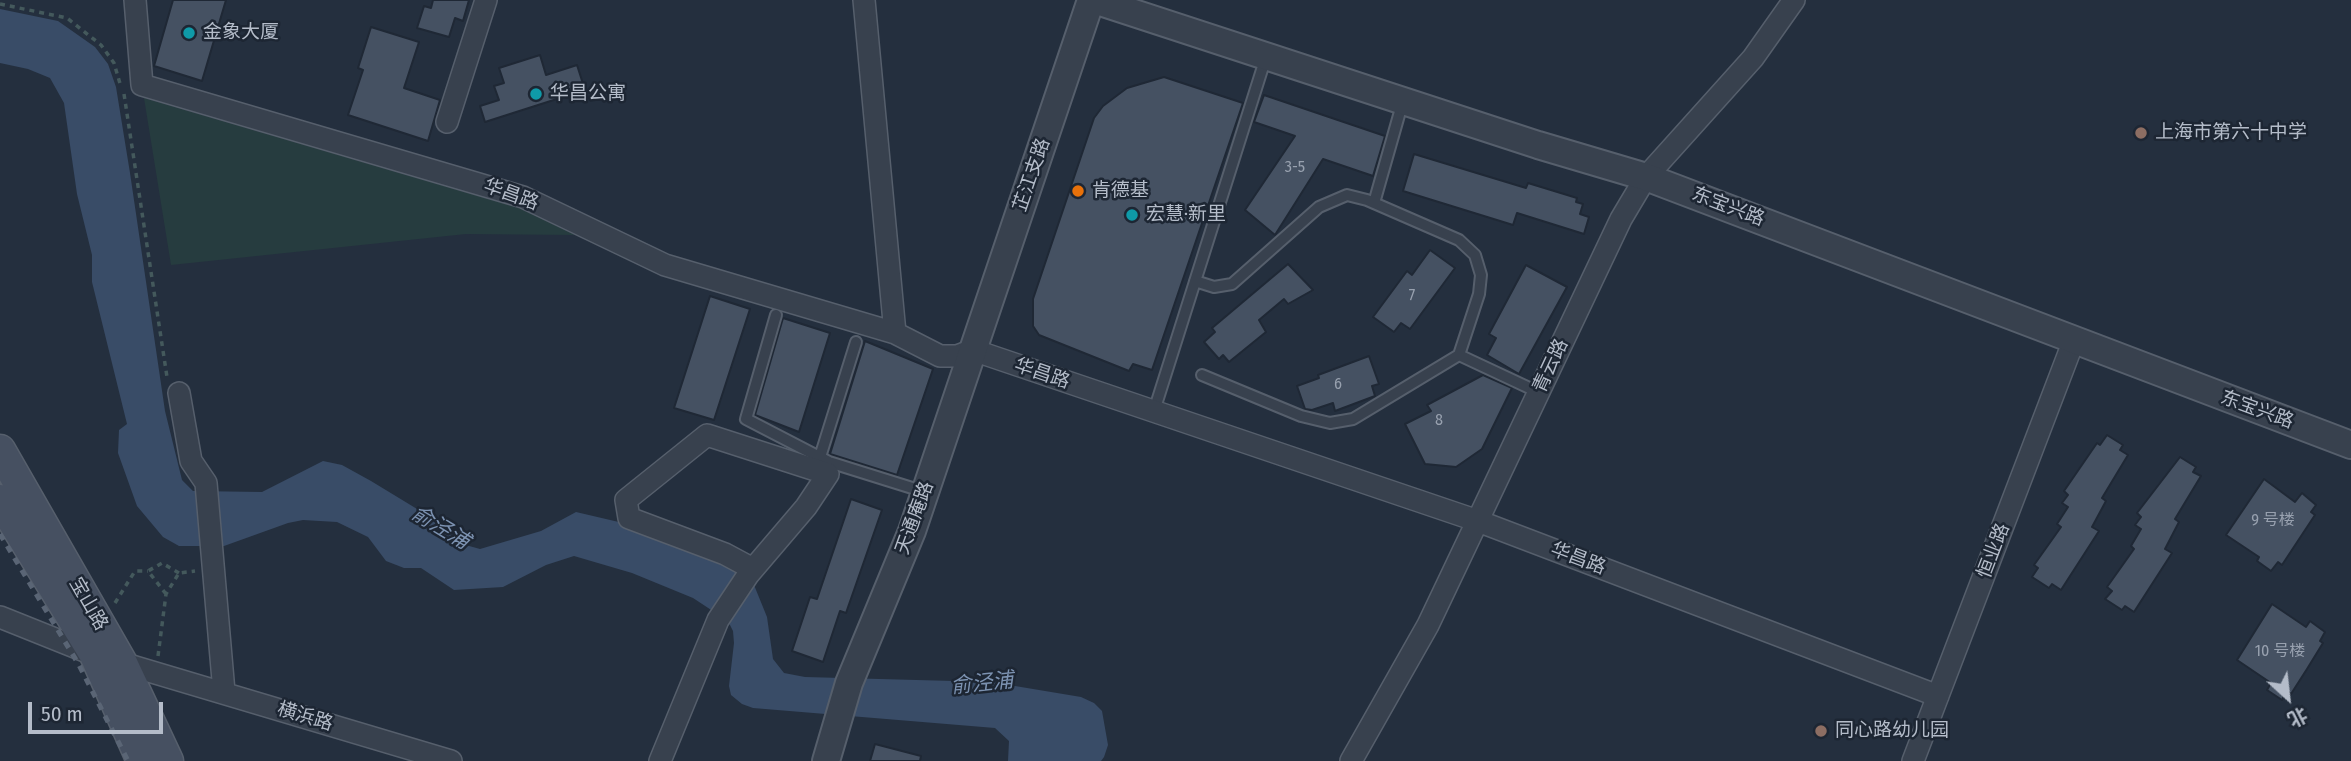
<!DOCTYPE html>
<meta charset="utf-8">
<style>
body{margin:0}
#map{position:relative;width:2351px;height:761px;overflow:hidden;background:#242f3e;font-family:"Fira Sans Condensed","Noto Sans SC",sans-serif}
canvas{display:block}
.north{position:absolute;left:2253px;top:663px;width:70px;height:70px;-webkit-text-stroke:5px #1d2633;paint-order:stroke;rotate:153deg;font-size:19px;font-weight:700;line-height:28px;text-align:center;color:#b4bcc9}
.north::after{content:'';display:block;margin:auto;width:24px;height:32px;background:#b4bcc9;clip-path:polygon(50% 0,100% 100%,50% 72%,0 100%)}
.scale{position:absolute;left:28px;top:702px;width:135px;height:32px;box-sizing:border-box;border:4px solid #b4bcc9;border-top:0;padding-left:9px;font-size:21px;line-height:24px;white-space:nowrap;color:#b4bcc9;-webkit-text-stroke:5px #1d2633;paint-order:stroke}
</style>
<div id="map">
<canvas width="2351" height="761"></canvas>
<div class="north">北</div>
<div class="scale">50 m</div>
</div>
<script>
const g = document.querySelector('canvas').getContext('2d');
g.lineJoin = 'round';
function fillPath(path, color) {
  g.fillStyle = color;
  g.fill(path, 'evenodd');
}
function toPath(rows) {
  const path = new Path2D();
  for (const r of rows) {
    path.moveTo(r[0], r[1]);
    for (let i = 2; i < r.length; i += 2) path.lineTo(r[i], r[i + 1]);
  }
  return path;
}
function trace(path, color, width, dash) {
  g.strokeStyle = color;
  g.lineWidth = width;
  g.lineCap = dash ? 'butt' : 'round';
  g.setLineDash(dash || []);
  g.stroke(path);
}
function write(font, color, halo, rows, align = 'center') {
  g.font = font + ' "Fira Sans Condensed","Noto Sans SC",sans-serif';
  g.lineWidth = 5;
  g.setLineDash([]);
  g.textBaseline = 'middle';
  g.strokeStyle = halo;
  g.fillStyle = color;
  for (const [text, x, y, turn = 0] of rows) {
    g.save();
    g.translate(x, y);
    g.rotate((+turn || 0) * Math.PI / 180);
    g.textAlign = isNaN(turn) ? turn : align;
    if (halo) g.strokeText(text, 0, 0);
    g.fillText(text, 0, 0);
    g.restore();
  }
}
fillPath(toPath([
 [144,98,519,208,575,235,466,234,171,265]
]), '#263c3f');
fillPath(toPath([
 [0,9,58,21,95,47,108,64,116,87,130,173,165,411,182,480,193,491,262,492,323,461,342,465,371,481,422,512,462,544,480,549,541,531,576,512,623,523,734,568,754,585,767,617,773,659,784,673,805,677,991,682,1081,697,1094,703,1102,711,1108,745,1104,757,1101,761,1008,761,1009,741,995,728,753,708,742,704,731,695,729,686,734,643,733,631,728,621,693,598,632,573,574,556,546,565,503,587,454,590,421,568,404,568,386,561,368,537,337,522,303,520,288,523,224,546,179,546,163,537,137,506,118,453,119,430,127,424,92,282,92,255,77,194,64,103,50,78,28,69,0,63]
]), '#394c67');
const building = toPath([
 [173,0,226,0,202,81,154,66,173,0],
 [433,0,469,0,463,21,455,18,449,37,417,28,424,6,431,8,433,0],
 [371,27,419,42,404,88,440,100,428,141,348,115,363,70,358,68,371,27],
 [540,55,546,75,577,65,585,90,485,122,480,106,499,100,494,86,504,83,499,68,540,55],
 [1164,77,1243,103,1152,370,1133,364,1129,371,1039,335,1033,326,1033,299,1094,118,1103,106,1127,88,1164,77],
 [1264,95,1385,136,1373,176,1323,159,1275,235,1245,210,1295,136,1254,122,1264,95],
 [1414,154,1526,188,1528,183,1577,198,1576,202,1583,204,1580,214,1589,217,1584,234,1517,213,1513,225,1403,191,1414,154],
 [1430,250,1455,268,1410,329,1401,323,1394,332,1373,317,1407,271,1412,275,1430,250],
 [1288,264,1313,290,1288,304,1284,299,1259,320,1266,332,1229,362,1223,355,1219,359,1204,342,1215,332,1212,328,1288,264],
 [1526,265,1567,287,1519,374,1487,355,1496,338,1489,334,1526,265],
 [710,296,750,309,714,420,674,408,710,296],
 [783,318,830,333,799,432,755,415,783,318],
 [865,341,933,369,897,475,830,454,865,341],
 [1369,356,1379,384,1372,386,1375,396,1335,411,1333,403,1312,410,1305,409,1297,386,1319,378,1318,375,1369,356],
 [1483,375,1512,388,1482,449,1456,467,1425,464,1405,424,1431,411,1427,405,1483,375],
 [2107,435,2123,445,2120,450,2128,455,2102,498,2106,501,2092,527,2099,531,2061,590,2052,584,2049,588,2032,577,2038,568,2034,565,2061,527,2057,524,2068,507,2062,503,2068,495,2064,491,2097,443,2100,445,2107,435],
 [2180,457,2196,467,2193,472,2201,476,2175,519,2179,522,2165,549,2172,553,2134,612,2125,606,2122,610,2105,599,2112,591,2107,587,2134,549,2131,546,2141,529,2135,525,2141,517,2137,513,2180,457],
 [2264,479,2295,502,2302,493,2316,505,2311,512,2315,515,2282,565,2278,562,2271,571,2257,561,2259,557,2226,535,2264,479],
 [851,499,882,510,846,613,840,611,823,662,792,651,810,597,817,599,851,499],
 [2272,604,2306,627,2310,621,2325,632,2320,641,2323,643,2307,669,2291,694,2287,691,2282,700,2267,690,2271,683,2237,660,2272,604],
 [875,744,921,756,920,761,870,761,875,744]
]);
fillPath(building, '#455162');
trace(building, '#1f2835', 2);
const service = toPath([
 [1374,203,1403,101],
 [1195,281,1214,287,1232,284,1319,207,1347,195,1367,200,1459,240,1475,255,1481,275,1479,294,1459,355,1353,419,1330,423,1301,416,1202,375],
 [776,315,746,419,829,462,925,492],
 [1459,355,1538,392],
 [1154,411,1266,57],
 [820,457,856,342]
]);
const minor = toPath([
 [135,0,142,85,523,197,665,265,895,333,940,356,957,356,973,350,1478,521,1938,696],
 [864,0,895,333],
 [447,122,486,0],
 [179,393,191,461,206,483,224,692],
 [0,617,95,655,451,761],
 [660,761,718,620,748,575,806,507,828,474,707,435,626,500,629,518,725,554,753,569],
 [1351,761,1428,625,1621,219,1646,177,1753,58,1794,0],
 [1913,761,2074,340]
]);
const tertiary = toPath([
 [1094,0,1538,145,1646,177,2351,445],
 [826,761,849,683,912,531,1091,0]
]);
const secondary = toPath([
 [0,450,122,663,168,761],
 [0,500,95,655,142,761]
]);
trace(service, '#565f6c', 14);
trace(minor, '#565f6c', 24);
trace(tertiary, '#565f6c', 30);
trace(secondary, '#565f6c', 33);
trace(toPath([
 [0,4,67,18,101,45,114,63,121,87],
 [124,94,167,377],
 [166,594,148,571,162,563,179,573],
 [115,603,135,571,148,571],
 [158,656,166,594,179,573,195,571]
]), '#44595c', 3.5, [5, 5]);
trace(service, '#38414e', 10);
trace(minor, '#38414e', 21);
trace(tertiary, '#38414e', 26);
trace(secondary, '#465061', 30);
trace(toPath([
 [0,534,79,665,128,761]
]), '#5a6575', 5, [7, 7]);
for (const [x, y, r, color] of [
 [189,33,7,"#0f9aa8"],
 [536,94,7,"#0f9aa8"],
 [2141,133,7,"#8d6e63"],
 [1078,191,7,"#e8710a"],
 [1132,215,7,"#0f9aa8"],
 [1821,731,7,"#8d6e63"]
]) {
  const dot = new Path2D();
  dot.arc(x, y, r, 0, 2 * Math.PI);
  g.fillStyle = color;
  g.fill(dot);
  trace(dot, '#1d2633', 2.5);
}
write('16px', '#98a1af', null, [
 ["3-5",1295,168],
 ["7",1412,296],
 ["6",1338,385],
 ["8",1439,421],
 ["9 号楼",2273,521],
 ["10 号楼",2280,652]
]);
write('19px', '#b4bcc9', '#1d2633', [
 ["金象大厦",203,33],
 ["华昌公寓",550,94],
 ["上海市第六十中学",2155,133],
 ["肯德基",1092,191],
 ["宏慧·新里",1146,215],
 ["同心路幼儿园",1835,731]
], 'left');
write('19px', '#b4bcc9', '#1d2633', [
 ["芷江支路",1032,175,-71],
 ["华昌路",511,195,20],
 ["东宝兴路",1728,207,21],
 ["青云路",1551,366,-65],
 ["华昌路",1042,374,19],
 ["东宝兴路",2257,410,20],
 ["天通庵路",915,518,-70],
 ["恒业路",1994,551,-69],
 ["华昌路",1578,559,21],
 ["宝山路",88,604,60],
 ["横浜路",305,717,17]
]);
write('italic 21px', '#7c92b1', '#1d2633', [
 ["俞泾浦",440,528,31],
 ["俞泾浦",982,684,-6]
]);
</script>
